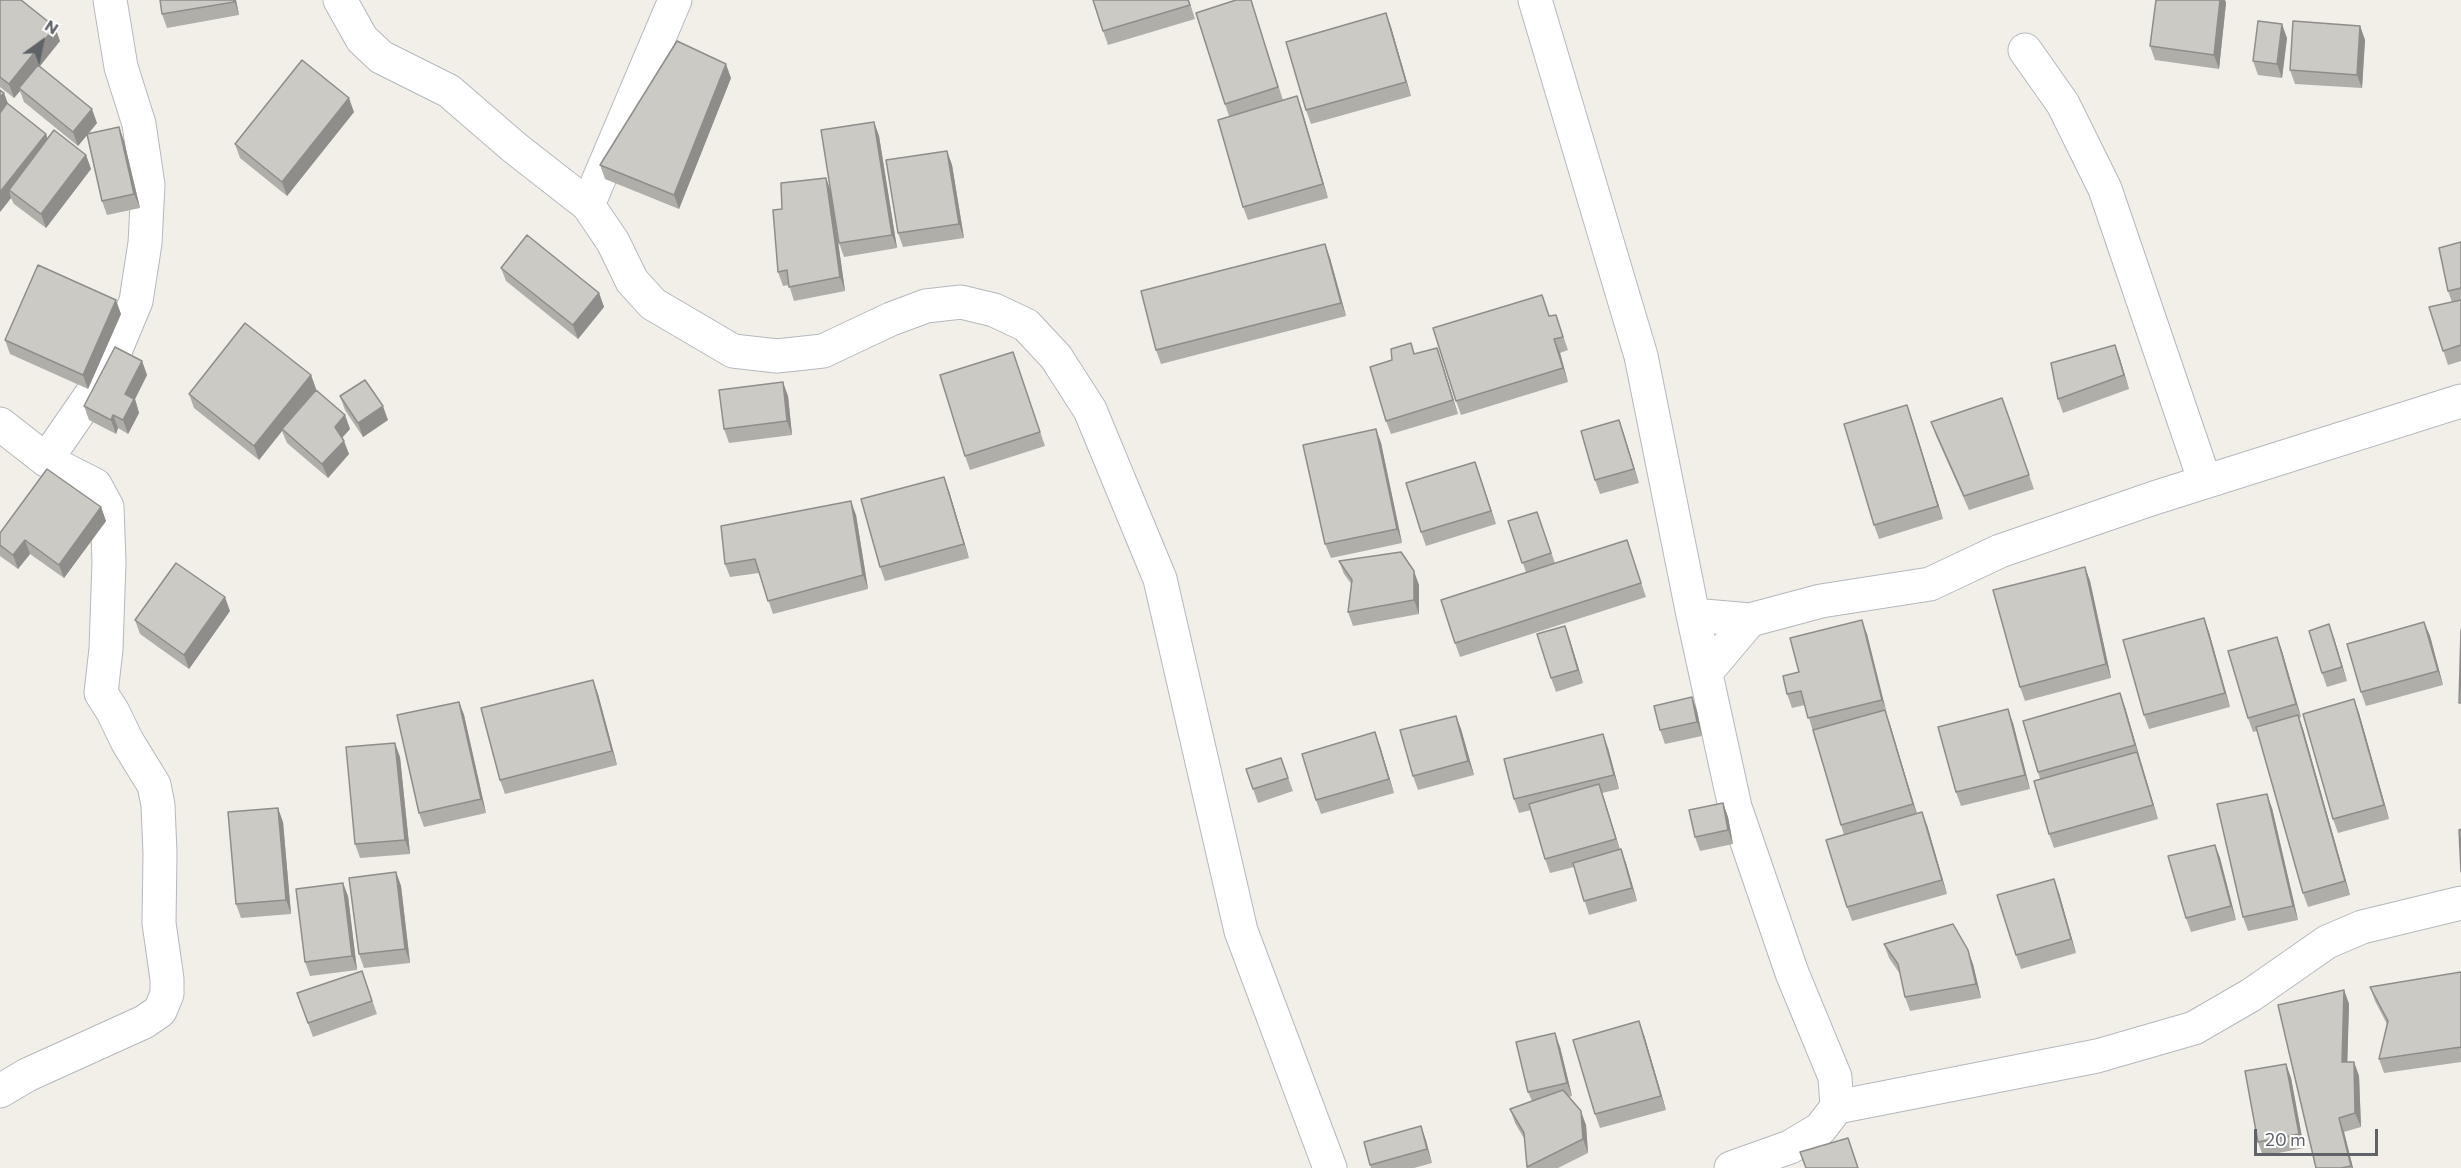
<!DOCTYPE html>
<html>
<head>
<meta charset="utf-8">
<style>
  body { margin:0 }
  #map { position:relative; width:2461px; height:1168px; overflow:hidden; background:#f1efe8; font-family:Commissioner,sans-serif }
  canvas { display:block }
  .north { position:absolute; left:12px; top:12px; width:60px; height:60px; -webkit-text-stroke:4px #fff; paint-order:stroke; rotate:33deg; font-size:16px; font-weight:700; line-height:24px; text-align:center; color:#5f6368 }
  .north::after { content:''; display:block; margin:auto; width:21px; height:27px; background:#5f6368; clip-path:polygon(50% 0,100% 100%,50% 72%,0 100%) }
  .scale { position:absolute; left:2254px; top:1129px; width:124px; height:27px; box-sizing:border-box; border:3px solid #5f6368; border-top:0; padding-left:8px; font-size:18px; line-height:21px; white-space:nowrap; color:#5f6368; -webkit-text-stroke:4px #fff; paint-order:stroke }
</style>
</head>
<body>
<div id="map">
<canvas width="2461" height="1168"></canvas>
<div class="north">N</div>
<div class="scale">20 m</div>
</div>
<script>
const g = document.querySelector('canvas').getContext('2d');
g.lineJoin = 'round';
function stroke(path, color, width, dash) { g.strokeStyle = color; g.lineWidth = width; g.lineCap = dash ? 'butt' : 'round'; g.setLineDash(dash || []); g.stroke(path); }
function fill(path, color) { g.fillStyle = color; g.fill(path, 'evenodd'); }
const minor = new Path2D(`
  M 340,0 L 362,39 L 381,57 L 449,91 L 515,148 L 588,205 L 613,242 L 632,281 L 653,304 L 733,351 L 777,356 L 823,351 L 891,319 L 926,306 L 961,302 L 994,310 L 1026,325 L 1056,357 L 1090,410 L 1160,579 L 1241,931 L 1330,1168
  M 1535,0 L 1641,356 L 1693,615 L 1735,807 L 1792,973 L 1835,1077 L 1837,1107 L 1820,1129 L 1790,1147 L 1731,1168
  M 2025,50 L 2063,104 L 2105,189 L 2205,482
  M 588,205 L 675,0
  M 0,424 L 46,460 L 95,485 L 107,507 L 109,562 L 106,649 L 101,693 L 113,712 L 127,741 L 154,785 L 158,805 L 160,853 L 159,923 L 167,979 L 167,994 L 160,1011 L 144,1022 L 27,1075 L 0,1091
  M 46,460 L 106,373 L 136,301 L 145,243 L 148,185 L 139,124 L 121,67 L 110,0
  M 1693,615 L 1750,620 L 1821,601 L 1930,584 L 2000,551 L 2154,498 L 2461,401
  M 1707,671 L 1750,620
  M 1837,1107 L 2097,1056 L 2194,1028 L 2251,995 L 2327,942 L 2362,927 L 2461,903`);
const wall = new Path2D(`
  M 0,0 L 60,41 L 39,66 L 97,123 L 89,133 L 119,127 L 124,141 L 140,208 L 107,215 L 102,201 L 87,135 L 78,146 L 24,102 L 20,91 L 14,98 L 0,87 Z
  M 160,0 L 236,0 L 239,15 L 167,28 L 162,14 Z
  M 1189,0 L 1195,19 L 1108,45 L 1103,31 Z
  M 1251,0 L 1283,100 L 1297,96 L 1328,198 L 1248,220 L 1243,207 L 1229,116 L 1225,104 Z
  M 2156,0 L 2225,0 L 2226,3 L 2219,69 L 2155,60 L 2150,46 Z
  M 1386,13 L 1391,27 L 1411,96 L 1311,124 L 1306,110 Z
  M 2360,26 L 2365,40 L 2362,88 L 2295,84 L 2290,70 Z
  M 2287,38 L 2282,78 L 2258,75 L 2253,61 Z
  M 731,78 L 679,209 L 605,179 L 600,165 Z
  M 0,90 L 4,93 L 8,104 L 46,134 L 47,139 L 86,155 L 91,169 L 46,228 L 14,204 L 11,198 L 0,212 Z
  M 354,112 L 287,196 L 240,158 L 235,144 Z
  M 874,122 L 879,136 L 897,248 L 844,257 L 839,243 Z
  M 947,151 L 952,165 L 964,238 L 903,247 L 898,233 Z
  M 826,178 L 831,192 L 845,291 L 794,301 L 789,285 L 783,286 L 778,272 L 782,209 Z
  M 2461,242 L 2461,361 L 2448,365 L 2429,307 L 2452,302 L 2448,291 Z
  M 1325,244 L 1330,258 L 1346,316 L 1161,364 L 1156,350 Z
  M 501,268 L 599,293 L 604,307 L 578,339 L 506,281 Z
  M 121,314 L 88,389 L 10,354 L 5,340 Z
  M 1556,315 L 1568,350 L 1560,353 L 1568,382 L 1461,415 L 1456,401 L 1549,316 Z
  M 1437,348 L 1458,414 L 1391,434 L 1386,421 L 1415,354 Z
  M 1013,352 L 1045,446 L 970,470 L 965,456 Z
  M 2120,359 L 2129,389 L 2063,413 L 2058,399 Z
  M 142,361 L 147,375 L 135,399 L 139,413 L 128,434 L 118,428 L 116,434 L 89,420 L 84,406 Z
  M 311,375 L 316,389 L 307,401 L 345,415 L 350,429 L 342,438 L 349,454 L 328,478 L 287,443 L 282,431 L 259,460 L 194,408 L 189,394 Z
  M 340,396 L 388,420 L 363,437 L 345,410 Z
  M 788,396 L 792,435 L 729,443 L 724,429 Z
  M 2002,398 L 2034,489 L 1969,510 L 1936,436 L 1931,422 Z
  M 1907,405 L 1943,519 L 1879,539 L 1874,525 Z
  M 1619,420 L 1639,483 L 1600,494 L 1595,480 Z
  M 1376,429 L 1381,443 L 1402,543 L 1331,558 L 1325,544 Z
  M 1475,462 L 1496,524 L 1426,546 L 1421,532 Z
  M 949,491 L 969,558 L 885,581 L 880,567 Z
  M 101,507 L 106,521 L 64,578 L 30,554 L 18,569 L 0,556 L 0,533 Z
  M 1537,512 L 1555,563 L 1627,540 L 1646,597 L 1460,657 L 1455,643 L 1526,572 L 1508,521 Z
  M 856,515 L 868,589 L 773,614 L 759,573 L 730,577 L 725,564 Z
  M 1339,561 L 1419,585 L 1419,614 L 1353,626 L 1348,612 L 1352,585 L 1344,574 Z
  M 2085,567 L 2090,581 L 2111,678 L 2025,701 L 2020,687 Z
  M 230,611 L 189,669 L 140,634 L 135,620 Z
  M 2204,618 L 2209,632 L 2230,707 L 2149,729 L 2144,715 Z
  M 2424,622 L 2430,636 L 2443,685 L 2366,706 L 2361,692 Z
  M 1867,634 L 1886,714 L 1917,813 L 1927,825 L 1947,894 L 1852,921 L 1847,907 L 1844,835 L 1805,705 L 1792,708 L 1787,694 L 1799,672 Z
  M 2277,637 L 2282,651 L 2301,717 L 2299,718 L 2303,729 L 2350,895 L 2308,907 L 2303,893 L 2257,731 L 2253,732 L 2248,718 Z
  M 2334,638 L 2347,681 L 2327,687 L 2322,673 Z
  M 1570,640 L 1583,683 L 1556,692 L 1551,678 Z
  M 593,680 L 598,694 L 617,765 L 505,794 L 500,780 Z
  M 1692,697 L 1697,711 L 1702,736 L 1665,744 L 1660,730 Z
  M 459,702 L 464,715 L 486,813 L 424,827 L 419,813 Z
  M 2125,707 L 2158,819 L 2054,848 L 2049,834 L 2040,779 L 2038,772 Z
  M 2359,713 L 2389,819 L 2338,833 L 2333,819 Z
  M 1456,716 L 1461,729 L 1474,775 L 1418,790 L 1413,776 Z
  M 2013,723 L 2030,789 L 1961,806 L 1956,792 Z
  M 1380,746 L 1394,793 L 1321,814 L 1316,800 Z
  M 1608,748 L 1619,789 L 1602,793 L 1620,850 L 1626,863 L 1637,901 L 1589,915 L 1574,867 L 1550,873 L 1545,859 L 1531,810 L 1519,813 L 1514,799 Z
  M 400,757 L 410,854 L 360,858 L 355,844 Z
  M 1281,758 L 1293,791 L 1258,803 L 1246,769 Z
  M 1723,803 L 1728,817 L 1733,844 L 1700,851 L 1695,837 Z
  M 2272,808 L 2298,920 L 2248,931 L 2243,917 Z
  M 283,822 L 291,914 L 241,918 L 236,904 Z
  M 2215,845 L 2220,858 L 2236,920 L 2191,932 L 2186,918 Z
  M 396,872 L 401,886 L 410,963 L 364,968 L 359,954 Z
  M 2059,893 L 2076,953 L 2021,969 L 2016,955 Z
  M 348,896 L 357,970 L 310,976 L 305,962 Z
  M 1884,944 L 1973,964 L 1981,998 L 1910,1011 L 1905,997 L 1900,974 L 1889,958 Z
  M 362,971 L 377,1014 L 313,1037 L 297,993 Z
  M 2461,972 L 2461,1062 L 2384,1073 L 2379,1059 L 2387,1024 L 2375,1001 L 2370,987 Z
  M 2344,990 L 2349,1004 L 2347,1062 L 2354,1062 L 2359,1076 L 2361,1127 L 2344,1132 L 2353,1168 L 2316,1168 Z
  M 1644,1035 L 1666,1110 L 1600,1128 L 1595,1114 Z
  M 1560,1047 L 1572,1096 L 1569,1097 L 1586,1125 L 1588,1153 L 1558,1168 L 1527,1168 L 1525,1140 L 1515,1123 L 1510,1109 L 1532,1101 L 1528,1092 Z
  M 2286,1064 L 2291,1078 L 2304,1148 L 2263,1156 L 2258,1142 Z
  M 1421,1126 L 1432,1163 L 1414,1168 L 1371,1168 L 1364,1142 Z`);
const shadedWall = new Path2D(`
  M 234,0 L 236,0 L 239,15 Z
  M 2220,0 L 2225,0 L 2226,3 L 2219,69 L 2214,55 Z
  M 1386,13 L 1391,27 L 1411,96 L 1406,82 Z
  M 2282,24 L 2287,38 L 2282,78 L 2277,64 Z
  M 2360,26 L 2365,40 L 2362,88 L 2357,75 Z
  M 55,27 L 60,41 L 21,90 L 19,88 L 20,91 L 14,98 L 9,84 Z
  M 726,64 L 731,78 L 679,209 L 674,195 Z
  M 4,93 L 9,107 L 0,118 L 0,97 Z
  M 1297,96 L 1302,110 L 1328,198 L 1323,184 Z
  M 349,98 L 354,112 L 287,196 L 282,182 Z
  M 92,109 L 97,123 L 78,146 L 73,132 Z
  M 874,122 L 879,136 L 897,248 L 892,235 Z
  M 119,127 L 124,141 L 140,208 L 134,194 Z
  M 46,134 L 51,148 L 9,190 L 11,198 L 0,212 L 0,192 Z
  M 947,151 L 952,165 L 964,238 L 959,224 Z
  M 86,155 L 91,169 L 46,228 L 41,214 Z
  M 826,178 L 831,192 L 845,291 L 840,277 Z
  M 1325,244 L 1330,258 L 1346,316 L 1341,303 Z
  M 599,293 L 604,307 L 578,339 L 573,325 Z
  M 116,300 L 121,314 L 88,389 L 83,375 Z
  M 1554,339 L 1560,353 L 1568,382 L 1563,368 Z
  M 2115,345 L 2120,359 L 2129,389 L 2124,375 Z
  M 1437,348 L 1442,362 L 1458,414 L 1453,400 Z
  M 142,361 L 147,375 L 135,399 L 139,413 L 128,434 L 123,420 L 125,394 Z
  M 311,375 L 316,389 L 283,430 L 282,429 L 282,431 L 259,460 L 254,446 Z
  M 783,382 L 788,396 L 792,435 L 787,421 Z
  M 1907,405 L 1912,419 L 1943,519 L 1938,506 Z
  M 383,406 L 388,420 L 363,437 L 358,423 Z
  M 113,415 L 118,428 L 116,434 L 111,420 Z
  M 345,415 L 350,429 L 340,440 L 335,427 Z
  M 1619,420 L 1624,434 L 1639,483 L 1634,469 Z
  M 1376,429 L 1381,443 L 1402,543 L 1397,529 Z
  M 344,441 L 349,454 L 328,478 L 322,464 Z
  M 1475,462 L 1480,476 L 1496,524 L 1491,511 Z
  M 944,477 L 949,491 L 969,558 L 964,544 Z
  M 851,501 L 856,515 L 868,589 L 863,575 Z
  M 101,507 L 106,521 L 64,578 L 59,565 Z
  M 25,540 L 30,554 L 18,569 L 13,555 Z
  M 2085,567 L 2090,581 L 2111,678 L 2106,664 Z
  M 1414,571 L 1419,585 L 1419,614 L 1414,600 Z
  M 225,597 L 230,611 L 189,669 L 184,655 Z
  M 2204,618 L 2209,632 L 2230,707 L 2225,693 Z
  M 1862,620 L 1867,634 L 1887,714 L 1882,700 Z
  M 2424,622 L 2430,636 L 2443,685 L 2438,671 Z
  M 2329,624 L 2334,638 L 2347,681 L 2342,667 Z
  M 1565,626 L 1570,640 L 1583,683 L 1578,670 Z
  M 2277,637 L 2282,651 L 2301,717 L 2296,704 Z
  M 593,680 L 598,694 L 617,765 L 612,751 Z
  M 2120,693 L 2125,707 L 2140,759 L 2135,745 Z
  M 1692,697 L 1697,711 L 1702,736 L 1697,722 Z
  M 2354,699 L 2359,713 L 2389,819 L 2384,805 Z
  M 459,702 L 464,715 L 486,813 L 481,799 Z
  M 2008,709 L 2013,723 L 2030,789 L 2025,775 Z
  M 1885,710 L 1890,724 L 1918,818 L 1913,804 Z
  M 2298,715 L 2303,729 L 2350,895 L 2345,881 Z
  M 1456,716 L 1461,729 L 1474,775 L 1468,761 Z
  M 1375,732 L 1380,746 L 1394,793 L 1389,779 Z
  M 1603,734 L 1608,748 L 1619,789 L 1614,775 Z
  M 395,743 L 400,757 L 410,854 L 405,840 Z
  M 2137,752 L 2142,766 L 2158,819 L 2153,805 Z
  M 1599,784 L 1604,798 L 1621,853 L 1616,839 Z
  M 2267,794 L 2272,808 L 2298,920 L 2293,906 Z
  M 1723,803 L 1728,817 L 1733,844 L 1728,830 Z
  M 278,808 L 283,822 L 291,914 L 286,900 Z
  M 1922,812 L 1927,825 L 1947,894 L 1942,880 Z
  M 2215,845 L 2220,858 L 2236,920 L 2231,906 Z
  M 1621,849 L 1626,863 L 1637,901 L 1632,888 Z
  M 396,872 L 401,886 L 410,963 L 405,949 Z
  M 2054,879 L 2059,893 L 2076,953 L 2071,939 Z
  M 343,883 L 348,896 L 357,970 L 352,956 Z
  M 1968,950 L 1973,964 L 1981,998 L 1976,984 Z
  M 2344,990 L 2349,1004 L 2347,1076 L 2342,1062 Z
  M 1639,1021 L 1644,1035 L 1666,1110 L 1661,1096 Z
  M 1555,1033 L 1560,1047 L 1572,1096 L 1567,1083 Z
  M 2354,1062 L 2359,1076 L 2361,1127 L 2355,1113 Z
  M 2286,1064 L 2291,1078 L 2304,1148 L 2299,1134 Z
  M 1581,1111 L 1586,1125 L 1588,1153 L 1583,1139 Z
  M 2339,1118 L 2344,1132 L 2353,1168 L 2352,1168 L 2351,1166 Z
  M 1421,1126 L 1426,1140 L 1432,1163 L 1427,1149 Z`);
const building = new Path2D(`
  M 0,0 L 21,0 L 55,27 L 9,84 L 0,77 Z
  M 160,0 L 234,0 L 234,2 L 162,14 Z
  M 1093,0 L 1188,0 L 1190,5 L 1103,31 Z
  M 1236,0 L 1251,0 L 1278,87 L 1225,104 L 1196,13 Z
  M 2156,0 L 2220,0 L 2214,55 L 2150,46 Z
  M 1386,13 L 1406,82 L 1306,110 L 1286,42 Z
  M 2258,21 L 2282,24 L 2277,64 L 2253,61 Z
  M 2293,21 L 2360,26 L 2357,75 L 2290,70 Z
  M 677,41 L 726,64 L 674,195 L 600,165 Z
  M 302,60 L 349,98 L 282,182 L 235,144 Z
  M 38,65 L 92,109 L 73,132 L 19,88 Z
  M 0,90 L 4,93 L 0,97 Z
  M 1297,96 L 1323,184 L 1243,207 L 1218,120 Z
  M 7,103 L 46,134 L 0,192 L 0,113 Z
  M 874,122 L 892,235 L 839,243 L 821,130 Z
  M 119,127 L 134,194 L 102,201 L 87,134 Z
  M 54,130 L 86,155 L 41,214 L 9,190 Z
  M 947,151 L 959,224 L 898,233 L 886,160 Z
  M 826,178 L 840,277 L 789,287 L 787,270 L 778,272 L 773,210 L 782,209 L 781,183 Z
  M 527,235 L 599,293 L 573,325 L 501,268 Z
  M 2461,242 L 2461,288 L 2448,291 L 2439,248 Z
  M 1325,244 L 1341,303 L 1156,350 L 1141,291 Z
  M 38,265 L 116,300 L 83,375 L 5,340 Z
  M 1542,295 L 1549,316 L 1556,315 L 1563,337 L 1554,339 L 1563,368 L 1456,401 L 1433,328 Z
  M 2461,300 L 2461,345 L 2443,351 L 2429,307 Z
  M 245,323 L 311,375 L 254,446 L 189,394 Z
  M 1411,343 L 1414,354 L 1437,348 L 1453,400 L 1386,421 L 1370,367 L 1392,360 L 1391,349 Z
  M 2115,345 L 2124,375 L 2058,399 L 2051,363 Z
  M 115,347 L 142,361 L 125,394 L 134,399 L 123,420 L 113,415 L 111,420 L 84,406 Z
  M 1013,352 L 1040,432 L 965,456 L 940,375 Z
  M 365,380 L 383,406 L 358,423 L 340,396 Z
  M 783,382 L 787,421 L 724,429 L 719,390 Z
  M 316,390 L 345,415 L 335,427 L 344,441 L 322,464 L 282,429 Z
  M 2002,398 L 2029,475 L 1964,496 L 1931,422 Z
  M 1907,405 L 1938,506 L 1874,525 L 1844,424 Z
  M 1619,420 L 1634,469 L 1595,480 L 1581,431 Z
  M 1376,429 L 1397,529 L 1325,544 L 1303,445 Z
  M 1475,462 L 1491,511 L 1421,532 L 1406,483 Z
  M 47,469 L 101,507 L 59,565 L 25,540 L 13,555 L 0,545 L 0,533 Z
  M 944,477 L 964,544 L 880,567 L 861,499 Z
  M 851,501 L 863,575 L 768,601 L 755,559 L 725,564 L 721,526 Z
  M 1537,512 L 1551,553 L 1522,563 L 1508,521 Z
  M 1627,540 L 1641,583 L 1455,643 L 1441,600 Z
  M 1401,552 L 1414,571 L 1414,600 L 1348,612 L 1352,580 L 1339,561 Z
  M 176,563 L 225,597 L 184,655 L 135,620 Z
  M 2085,567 L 2106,664 L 2020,687 L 1993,590 Z
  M 2204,618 L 2225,693 L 2144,715 L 2123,640 Z
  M 1862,620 L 1882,700 L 1808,718 L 1801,691 L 1787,694 L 1783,676 L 1799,672 L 1790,638 Z
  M 2424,622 L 2438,671 L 2361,692 L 2347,644 Z
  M 2329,624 L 2342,667 L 2322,673 L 2309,631 Z
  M 1565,626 L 1578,670 L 1551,678 L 1537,634 Z
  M 2461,630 L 2461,703 L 2459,703 Z
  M 2277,637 L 2296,704 L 2248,718 L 2228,651 Z
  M 593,680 L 612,751 L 500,780 L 481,708 Z
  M 2120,693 L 2135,745 L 2038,772 L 2023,721 Z
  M 1692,697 L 1697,722 L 1660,730 L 1654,706 Z
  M 2354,699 L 2384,805 L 2333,819 L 2303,714 Z
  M 459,702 L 481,799 L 419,813 L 397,715 Z
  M 2008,709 L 2025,775 L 1956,792 L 1938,727 Z
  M 1885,710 L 1913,804 L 1841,825 L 1813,730 Z
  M 2298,715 L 2345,881 L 2303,893 L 2256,727 Z
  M 1456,716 L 1468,761 L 1413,776 L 1400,730 Z
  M 1375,732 L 1389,779 L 1316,800 L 1302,754 Z
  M 1603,734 L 1614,775 L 1514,799 L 1504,759 Z
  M 395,743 L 405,840 L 355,844 L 346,747 Z
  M 2137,752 L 2153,805 L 2049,834 L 2034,781 Z
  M 1281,758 L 1288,778 L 1253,789 L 1246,769 Z
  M 1599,784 L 1616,839 L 1545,859 L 1529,804 Z
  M 2267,794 L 2293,906 L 2243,917 L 2217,804 Z
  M 1723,803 L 1728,830 L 1695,837 L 1689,810 Z
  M 278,808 L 286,900 L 236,904 L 228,812 Z
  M 1922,812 L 1942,880 L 1847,907 L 1826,840 Z
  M 2461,829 L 2461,872 L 2459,830 Z
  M 2215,845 L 2231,906 L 2186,918 L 2168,856 Z
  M 1621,849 L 1632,888 L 1584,901 L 1573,863 Z
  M 396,872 L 405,949 L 359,954 L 349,878 Z
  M 2054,879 L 2071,939 L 2016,955 L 1997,895 Z
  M 343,883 L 352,956 L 305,962 L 296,889 Z
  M 1953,924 L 1968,950 L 1976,984 L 1905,997 L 1898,964 L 1884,944 Z
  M 362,971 L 372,1001 L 308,1023 L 297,993 Z
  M 2461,972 L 2461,1047 L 2379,1059 L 2388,1021 L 2370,987 Z
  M 2344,990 L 2342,1062 L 2354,1062 L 2355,1113 L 2339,1118 L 2351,1166 L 2341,1168 L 2316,1168 L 2278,1005 Z
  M 1639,1021 L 1661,1096 L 1595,1114 L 1573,1040 Z
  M 1555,1033 L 1567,1083 L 1528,1092 L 1516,1042 Z
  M 2286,1064 L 2299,1134 L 2258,1142 L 2245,1071 Z
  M 1563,1090 L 1581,1111 L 1583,1139 L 1527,1167 L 1524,1133 L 1510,1109 Z
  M 1421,1126 L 1427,1149 L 1370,1165 L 1364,1142 Z
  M 1848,1138 L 1858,1168 L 1806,1168 L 1800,1152 Z`);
stroke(minor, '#b5b8bc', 35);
stroke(minor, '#fff', 33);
fill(wall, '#afaea9');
fill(shadedWall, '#8f8d8a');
fill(building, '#cccac5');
stroke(building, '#8f8d8a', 1.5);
</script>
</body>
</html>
